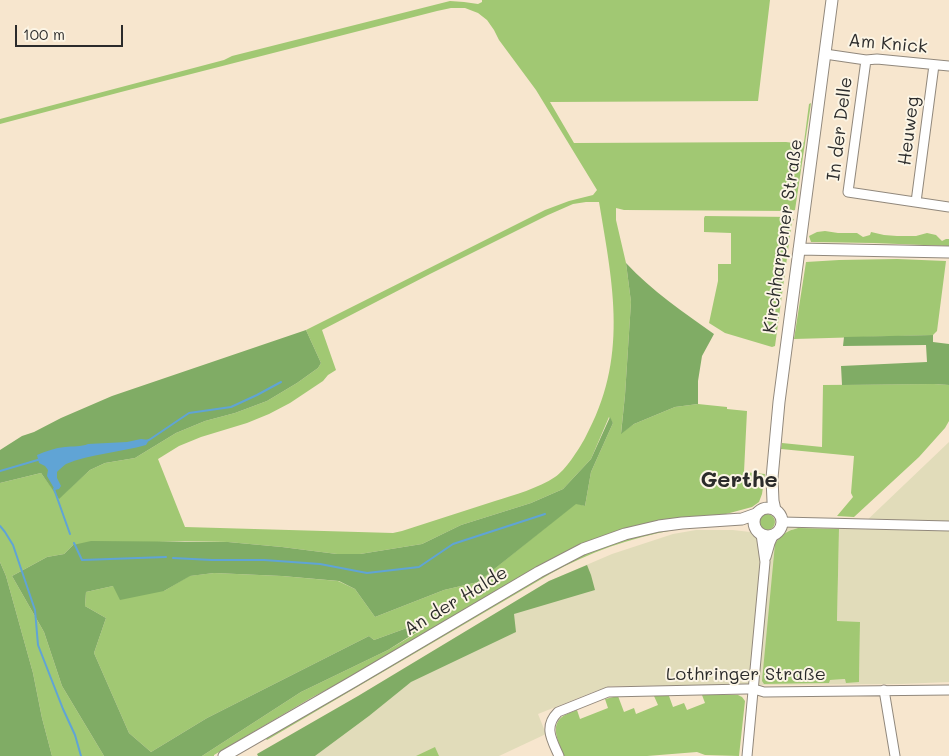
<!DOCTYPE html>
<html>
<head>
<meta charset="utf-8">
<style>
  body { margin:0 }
  #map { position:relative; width:949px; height:756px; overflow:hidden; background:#f7e6ce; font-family:Mali,sans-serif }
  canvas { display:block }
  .scale { position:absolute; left:15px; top:25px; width:108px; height:22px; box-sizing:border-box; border:2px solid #2b2b2b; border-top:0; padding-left:6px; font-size:15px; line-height:18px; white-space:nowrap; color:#2b2b2b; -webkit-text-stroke:4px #fcf5e5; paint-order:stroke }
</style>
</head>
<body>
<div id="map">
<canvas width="949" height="756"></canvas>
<div class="scale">100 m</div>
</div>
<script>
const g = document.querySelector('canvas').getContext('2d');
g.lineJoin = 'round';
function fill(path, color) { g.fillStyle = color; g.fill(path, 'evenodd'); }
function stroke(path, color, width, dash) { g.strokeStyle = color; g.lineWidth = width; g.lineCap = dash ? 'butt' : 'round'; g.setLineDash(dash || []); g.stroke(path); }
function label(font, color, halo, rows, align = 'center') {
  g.font = font + ' Mali,sans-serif'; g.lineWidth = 4; g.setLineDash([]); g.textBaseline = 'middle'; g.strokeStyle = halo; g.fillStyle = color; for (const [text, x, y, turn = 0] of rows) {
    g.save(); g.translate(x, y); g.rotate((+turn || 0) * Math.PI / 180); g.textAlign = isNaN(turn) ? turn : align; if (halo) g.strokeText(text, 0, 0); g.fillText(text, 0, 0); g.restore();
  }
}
const built = new Path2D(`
  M 949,442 L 949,682 L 901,684 L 611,686 L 593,692 L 538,714 L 546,734 L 499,756 L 315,756 L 369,716 L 480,623 L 549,581 L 612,554 L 673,534 L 696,530 L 733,530 L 750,532 L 759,537 L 767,539 L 775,537 L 782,531 L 784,525 L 862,525 ZM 798,528 L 839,529 L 837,622 L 860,622 L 859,682 L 846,682 L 846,679 L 829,680 L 829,683 L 764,684 L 777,541 L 783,534 L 788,531 Z`);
const green = new Path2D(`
  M 482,0 L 770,0 L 758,101 L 550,102 L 574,143 L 786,142 L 802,144 L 804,142 L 809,104 L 811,103 L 795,210 L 791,211 L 624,210 L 616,208 L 616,220 L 626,263 L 631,302 L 625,395 L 621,433 L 634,424 L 675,407 L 698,404 L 727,407 L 727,409 L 747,411 L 744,472 L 765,474 L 762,494 L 759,502 L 752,507 L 726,514 L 662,522 L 600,537 L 571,549 L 542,565 L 358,673 L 311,698 L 214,755 L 214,756 L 202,756 L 301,692 L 388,650 L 423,629 L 415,625 L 374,640 L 369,636 L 207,718 L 151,752 L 129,733 L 94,653 L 106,618 L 85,606 L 86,592 L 113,586 L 164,591 L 189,576 L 214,573 L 282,576 L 338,581 L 355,589 L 375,617 L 444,590 L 478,582 L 576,503 L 585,506 L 591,472 L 613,423 L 609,417 L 591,459 L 563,489 L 531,503 L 461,525 L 422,544 L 360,554 L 337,554 L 282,547 L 228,542 L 185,541 L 73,545 L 64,554 L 47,557 L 12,576 L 44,632 L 62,686 L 104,756 L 52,756 L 42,718 L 33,673 L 6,576 L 0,562 L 0,483 L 41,473 L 59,498 L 90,470 L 105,463 L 135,458 L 176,433 L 205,421 L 235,413 L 267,401 L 297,383 L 318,368 L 321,363 L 306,330 L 545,210 L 569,201 L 593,195 L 597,190 L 536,90 L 499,40 L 494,30 L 487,20 L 478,13 L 465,8 L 451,8 L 437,11 L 121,92 L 0,124 L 0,119 L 224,60 L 232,56 L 450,1 L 464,2 L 478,4 L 482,2 ZM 586,202 L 599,202 C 613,286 629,358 585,438 C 579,449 565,471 555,477 C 539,488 514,495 495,501 C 464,511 433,521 402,531 L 393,533 L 185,527 L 158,459 L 179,446 L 201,437 L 247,423 L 269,414 L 290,403 L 323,381 L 328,375 L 336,370 L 322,330 L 430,274 L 548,215 L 573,204 Z
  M 705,216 L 792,217 L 794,220 L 792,221 L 775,346 L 772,347 L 725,333 L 709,323 L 718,281 L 718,264 L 731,264 L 731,233 L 704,232 L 704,218 Z
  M 825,231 L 838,233 L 857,233 L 863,237 L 870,235 L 871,232 L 884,235 L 897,236 L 916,236 L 927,233 L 936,235 L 942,241 L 946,239 L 949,239 L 949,246 L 873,243 L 811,242 L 809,236 L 817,232 Z
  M 897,259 L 946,261 L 937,331 L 933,335 L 794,339 L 806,262 L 839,260 Z
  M 934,384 L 949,385 L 949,421 L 945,428 L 919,457 L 854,517 L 837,516 L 853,497 L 851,493 L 854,456 L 781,449 L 782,443 L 822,447 L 823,385 Z
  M759 522a8 8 0 1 1 16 0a8 8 0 1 1-16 0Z
  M 674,528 L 674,530 C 629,538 590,552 550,574 L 267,740 L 265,738 L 562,563 L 617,541 Z
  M 798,528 L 839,529 L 837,621 L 860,622 L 859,682 L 846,683 L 845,679 L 830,680 L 829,683 L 764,684 L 762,681 L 775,544 C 781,534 787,531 798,528 Z
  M 702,695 L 738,695 L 742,697 L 745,701 L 739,756 L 705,755 L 697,752 L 647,756 L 564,756 C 559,743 548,724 565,715 C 568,713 573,712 577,710 L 580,719 L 608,708 L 605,699 L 618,696 L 624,712 L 634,708 L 636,714 L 658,705 L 654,696 L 669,696 L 673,707 L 684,703 L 687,710 L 705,703 Z
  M 435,747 L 439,756 L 416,756 Z`);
const forest = new Path2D(`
  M 626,263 C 652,291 683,312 714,334 L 702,356 L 698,381 L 698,404 L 675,407 L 634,424 L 621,434 L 625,395 L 631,302 Z
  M 306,330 L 321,363 L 318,368 L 297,383 L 267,401 L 235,413 L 205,421 L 176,433 L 135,458 L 105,463 L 90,470 L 59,499 L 41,473 L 0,483 L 0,450 L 22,436 L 34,432 L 61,418 L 112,396 Z
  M 933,335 L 933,342 L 949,344 L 949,385 L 934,384 L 842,385 L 841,366 L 927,362 L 926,345 L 843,346 L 844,337 Z
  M 610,417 L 613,423 L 591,472 L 585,506 L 576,504 L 478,582 L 444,590 L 375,617 L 355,589 L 339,581 L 282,576 L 214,573 L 190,576 L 164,591 L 120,600 L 113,586 L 86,592 L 85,606 L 106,618 L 94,653 L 129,733 L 151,752 L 207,718 L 369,636 L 374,640 L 415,625 L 423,628 L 388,650 L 301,692 L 202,756 L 104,756 L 62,686 L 44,632 L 12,576 L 47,557 L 64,554 L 73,545 L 91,541 L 228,542 L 282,547 L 337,554 L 360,554 L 422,544 L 461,525 L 531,503 L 563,489 L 591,459 Z
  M 0,562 L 6,576 L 33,673 L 42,718 L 52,756 L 0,756 Z
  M 587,565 L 591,575 L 595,590 L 514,614 L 516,632 L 411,682 L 369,716 L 315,756 L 258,756 L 257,754 L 358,696 L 549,581 Z`);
const water = new Path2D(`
  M 141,439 L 149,440 L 146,445 C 121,452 90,454 66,464 C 63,466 60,469 57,472 L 57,478 L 61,486 L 59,489 L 55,490 L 47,476 L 48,470 L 45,466 L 39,463 L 37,455 C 46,451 55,448 65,447 C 73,446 81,447 88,444 L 127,442 Z`);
const stream = new Path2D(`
  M 146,441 L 149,440 L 189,413 L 231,407 L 257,395 L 281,382
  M 0,471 L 41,459
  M 54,489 L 70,534
  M 0,526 L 5,532 L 13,545 L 35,610 L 38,645 L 63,709 L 75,735 L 81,756
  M 74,543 L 82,560 L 166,557
  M 173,558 L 212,560 L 264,560 L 320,564 L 367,573 L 419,567 L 453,544 L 545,514`);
const minor = new Path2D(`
  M 825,54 L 866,60 L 877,59 L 949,66
  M 866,60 L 848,192 L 949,207
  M 916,202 L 934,65
  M 782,522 L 949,526
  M 766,557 L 770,543 L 774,534
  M 884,690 L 895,756
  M 559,756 C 552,740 543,727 558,712 L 608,692 L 746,689 L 754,689 L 764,692 L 949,690
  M 747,756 L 765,562 L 761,534`);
const tertiary = new Path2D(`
  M 799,249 L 949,252
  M754 522a14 14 0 1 1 28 0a14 14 0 1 1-28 0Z
  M 775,510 L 773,501 L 772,478 L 779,402 L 832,0
  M 224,756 L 354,681 L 539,572 L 583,549 L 625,534 L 659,526 L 682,523 L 742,519 L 756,514`);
const streetNames = [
  ["Am Knick",888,44,5],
  ["In der Delle",840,129,-83],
  ["Heuweg",909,131,-83],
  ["Kirchharpener Straße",783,236,-82],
  ["An der Halde",456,601,-31],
  ["Lothringer Straße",746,674]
];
const districtNames = [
  ["Gerthe",739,480]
];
fill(built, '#e1dcba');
fill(green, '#a1c873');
fill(forest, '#80ac65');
fill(water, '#60a4d5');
stroke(stream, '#60a4d5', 2);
stroke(minor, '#91887c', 11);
stroke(tertiary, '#91887c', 13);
stroke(minor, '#fff', 9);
stroke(tertiary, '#fff', 11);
label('18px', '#2b2b2b', '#fcf5e5', streetNames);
label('bold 22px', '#2b2b2b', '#fcf5e5', districtNames);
</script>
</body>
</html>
